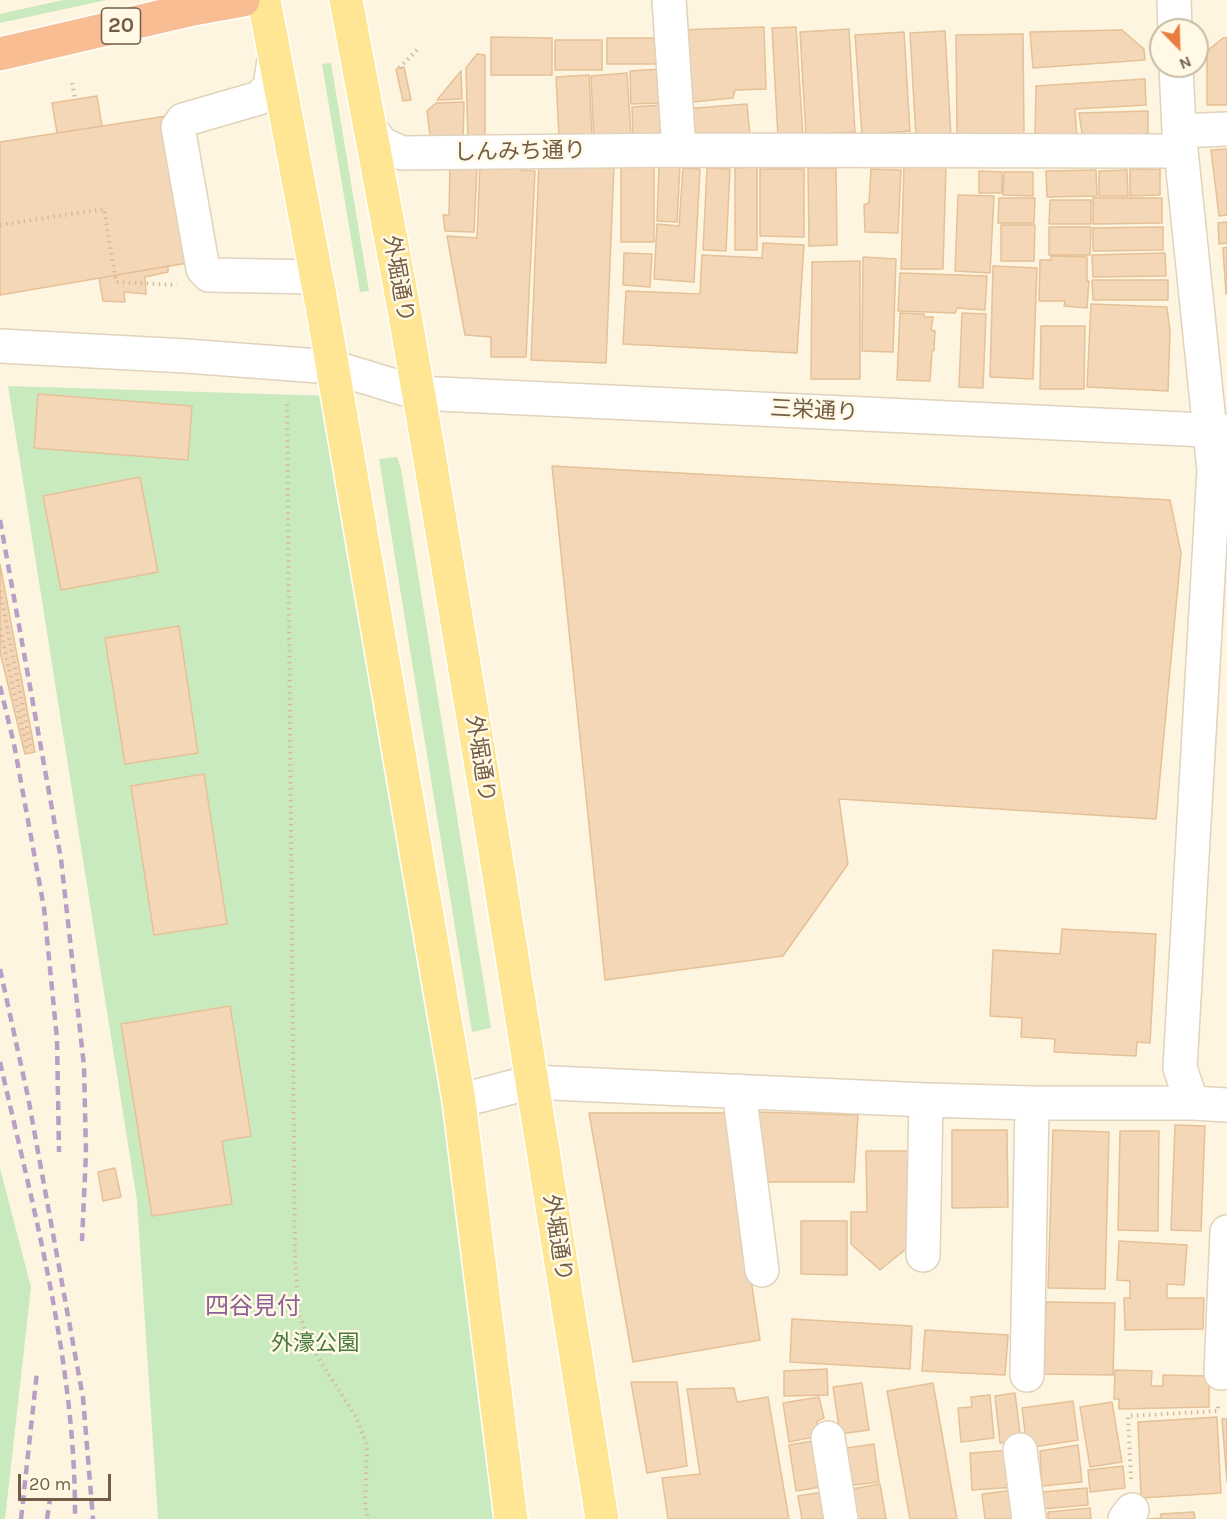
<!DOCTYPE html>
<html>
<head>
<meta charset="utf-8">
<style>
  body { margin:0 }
  #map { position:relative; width:1227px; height:1519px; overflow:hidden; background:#fdf5df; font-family:Karla,sans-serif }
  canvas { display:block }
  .north { position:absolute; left:1149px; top:18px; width:60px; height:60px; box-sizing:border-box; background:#fff9e6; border:2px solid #c7bba6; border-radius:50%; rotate:157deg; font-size:16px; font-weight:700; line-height:24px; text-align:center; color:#735d46 }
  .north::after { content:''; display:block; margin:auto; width:21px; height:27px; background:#eb7e3f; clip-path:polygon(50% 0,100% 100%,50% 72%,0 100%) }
  .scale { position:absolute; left:18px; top:1474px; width:93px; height:27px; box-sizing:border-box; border:3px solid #735d46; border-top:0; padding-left:8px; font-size:18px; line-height:21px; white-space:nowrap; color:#735d46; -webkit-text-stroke:4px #fff9e6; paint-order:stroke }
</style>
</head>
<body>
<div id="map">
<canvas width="1227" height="1519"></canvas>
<div class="north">N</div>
<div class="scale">20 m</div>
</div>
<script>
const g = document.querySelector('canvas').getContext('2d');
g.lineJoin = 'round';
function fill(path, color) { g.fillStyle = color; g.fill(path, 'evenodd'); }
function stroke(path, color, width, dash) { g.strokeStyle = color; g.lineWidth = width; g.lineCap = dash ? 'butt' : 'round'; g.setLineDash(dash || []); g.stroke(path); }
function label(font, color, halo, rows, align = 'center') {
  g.font = font + ' Karla,"Noto Sans JP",sans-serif'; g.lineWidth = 5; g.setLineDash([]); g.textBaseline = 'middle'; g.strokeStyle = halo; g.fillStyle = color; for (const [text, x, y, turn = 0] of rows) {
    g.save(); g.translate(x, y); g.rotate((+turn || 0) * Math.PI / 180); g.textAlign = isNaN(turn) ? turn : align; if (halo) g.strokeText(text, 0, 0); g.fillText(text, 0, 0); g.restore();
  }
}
const green = new Path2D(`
  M 63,0 L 106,0 L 0,23 L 0,14 Z
  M 331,63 L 369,291 L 360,292 L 322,64 Z
  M 8,386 L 333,396 L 459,1101 L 502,1519 L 158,1519 L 137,1201 Z
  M 397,457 L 401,469 L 491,1028 L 472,1032 L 379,459 Z
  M 0,1168 L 31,1287 L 5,1519 L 0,1519 Z`);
const building = new Path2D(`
  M 764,27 L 766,89 L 735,90 L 733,98 L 682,103 L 679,30 Z
  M 796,27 L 803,136 L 778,137 L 772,28 Z
  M 849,29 L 855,132 L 806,135 L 800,32 Z
  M 1122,30 L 1144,49 L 1145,60 L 1033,68 L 1030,32 Z
  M 945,31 L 951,136 L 916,138 L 910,33 Z
  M 904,32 L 910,131 L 862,135 L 855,35 Z
  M 1023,34 L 1024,135 L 957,136 L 956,35 Z
  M 491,37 L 552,38 L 552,75 L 491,75 Z
  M 607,38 L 660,38 L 660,64 L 607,64 Z
  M 1223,38 L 1227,38 L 1227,105 L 1207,105 L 1207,51 Z
  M 555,40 L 602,40 L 602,70 L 555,70 Z
  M 477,54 L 485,55 L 485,142 L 468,143 L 466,68 Z
  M 404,67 L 411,100 L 403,101 L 396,69 Z
  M 661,69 L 662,103 L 631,104 L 630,71 Z
  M 461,71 L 462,99 L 437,100 Z
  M 627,73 L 631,135 L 594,138 L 591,76 Z
  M 589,75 L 592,136 L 559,137 L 556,77 Z
  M 1145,79 L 1146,105 L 1075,109 L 1077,138 L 1035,137 L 1036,86 Z
  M 97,96 L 102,126 L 57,133 L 52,103 Z
  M 464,102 L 463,142 L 431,143 L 427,111 L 436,103 Z
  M 747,104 L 750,136 L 685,137 L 683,109 Z
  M 663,105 L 664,137 L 633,137 L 632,107 Z
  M 1148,111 L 1148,139 L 1083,140 L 1079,113 Z
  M 186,113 L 211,259 L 0,295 L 0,142 Z
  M 1227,149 L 1227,215 L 1219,216 L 1211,150 Z
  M 539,162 L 614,165 L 606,363 L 531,360 Z
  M 450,163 L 477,167 L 474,232 L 445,231 L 443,215 L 449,215 Z
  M 480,164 L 521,164 L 521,170 L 535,171 L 526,357 L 491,357 L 491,337 L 465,335 L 447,236 L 477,238 Z
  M 904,165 L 946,166 L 943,269 L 901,269 Z
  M 621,166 L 654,166 L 654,242 L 621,242 Z
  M 659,166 L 680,167 L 677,222 L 657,221 Z
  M 757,167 L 757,250 L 735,250 L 735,168 Z
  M 683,168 L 700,169 L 694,282 L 654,279 L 657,224 L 679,226 Z
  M 707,168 L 730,169 L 726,251 L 703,250 Z
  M 808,168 L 836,168 L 837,245 L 809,246 Z
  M 760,169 L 804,169 L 804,237 L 760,236 Z
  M 871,169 L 901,170 L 898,233 L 865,232 L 864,205 L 869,203 Z
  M 1130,169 L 1160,169 L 1160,195 L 1130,196 Z
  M 1096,170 L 1097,196 L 1047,197 L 1046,171 Z
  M 1127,170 L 1128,196 L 1099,196 L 1099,171 Z
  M 979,171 L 1002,172 L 1002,193 L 979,193 Z
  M 1004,172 L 1033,172 L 1033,196 L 1003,195 Z
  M 958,195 L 994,196 L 990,273 L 955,271 Z
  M 999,198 L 1035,198 L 1034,223 L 998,223 Z
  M 1093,198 L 1162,198 L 1162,223 L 1093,224 Z
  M 1050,200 L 1091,200 L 1091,224 L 1049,224 Z
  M 1227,222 L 1227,243 L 1219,244 L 1218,223 Z
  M 1001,225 L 1035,225 L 1034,261 L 1001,261 Z
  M 1049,227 L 1091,227 L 1090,255 L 1049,255 Z
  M 1163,227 L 1163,250 L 1093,251 L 1093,228 Z
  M 763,243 L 804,245 L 797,353 L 623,344 L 626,291 L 700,294 L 702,255 L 762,258 Z
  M 1227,247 L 1227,294 L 1226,294 L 1223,248 Z
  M 624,253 L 652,254 L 650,287 L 623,285 Z
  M 1165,253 L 1166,276 L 1093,277 L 1092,255 Z
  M 1051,256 L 1087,257 L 1087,281 L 1089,281 L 1087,308 L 1064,306 L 1065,301 L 1039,301 L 1040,260 L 1051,260 Z
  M 863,257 L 896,259 L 893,352 L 862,351 Z
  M 860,261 L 860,379 L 811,379 L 812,262 Z
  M 168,266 L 168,272 L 145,277 L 146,294 L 124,292 L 125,302 L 103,301 L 99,278 Z
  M 993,266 L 1037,268 L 1033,379 L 990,377 Z
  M 900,273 L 987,276 L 985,310 L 957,308 L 955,313 L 898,311 Z
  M 1092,280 L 1168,280 L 1168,300 L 1093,300 Z
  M 1091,304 L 1167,307 L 1170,331 L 1168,391 L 1087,387 Z
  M 900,313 L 924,314 L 924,317 L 933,317 L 931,330 L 935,331 L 934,350 L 932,351 L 930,381 L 897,380 Z
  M 962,313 L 986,314 L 983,388 L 959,387 Z
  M 1041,326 L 1085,326 L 1084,389 L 1040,389 Z
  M 38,394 L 192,406 L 188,460 L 34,448 Z
  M 552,466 L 1170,500 L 1181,553 L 1156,819 L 839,799 L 848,864 L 783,956 L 605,980 Z
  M 140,477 L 158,572 L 61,590 L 43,496 Z
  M 0,564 L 35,752 L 25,754 L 0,652 Z
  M 179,626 L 198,753 L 125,764 L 105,638 Z
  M 204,774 L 227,924 L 154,935 L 131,786 Z
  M 1062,929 L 1156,934 L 1150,1043 L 1137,1042 L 1136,1056 L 1054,1052 L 1055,1039 L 1021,1037 L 1022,1018 L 990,1016 L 993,950 L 1060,954 Z
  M 230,1006 L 251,1136 L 222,1141 L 232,1204 L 152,1216 L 121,1024 Z
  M 755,1112 L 858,1115 L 854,1182 L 767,1182 Z
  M 589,1113 L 726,1113 L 760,1340 L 633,1362 Z
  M 1175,1125 L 1205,1126 L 1201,1231 L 1171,1230 Z
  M 952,1130 L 1007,1130 L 1008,1207 L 952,1208 Z
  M 1053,1130 L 1109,1132 L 1105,1289 L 1048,1288 Z
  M 1120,1131 L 1159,1131 L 1158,1231 L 1118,1230 Z
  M 866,1151 L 913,1151 L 911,1245 L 880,1270 L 851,1244 L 851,1212 L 867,1212 Z
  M 115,1168 L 121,1197 L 103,1201 L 98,1172 Z
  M 801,1221 L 847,1221 L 847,1275 L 801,1274 Z
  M 1119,1241 L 1187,1245 L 1184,1285 L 1167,1284 L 1167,1298 L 1204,1298 L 1203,1329 L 1125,1330 L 1124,1298 L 1130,1298 L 1130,1281 L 1117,1280 Z
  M 1046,1302 L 1115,1303 L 1113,1375 L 1044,1374 Z
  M 792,1319 L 912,1326 L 910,1369 L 790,1362 Z
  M 925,1330 L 1008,1335 L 1005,1375 L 922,1371 Z
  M 827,1369 L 828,1395 L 784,1396 L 784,1371 Z
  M 1115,1370 L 1152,1371 L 1151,1386 L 1163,1386 L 1163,1375 L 1209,1376 L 1209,1407 L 1119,1409 L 1119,1399 L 1114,1399 Z
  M 631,1382 L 677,1382 L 687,1466 L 647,1473 Z
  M 862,1383 L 869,1430 L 840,1434 L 833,1387 Z
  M 933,1383 L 957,1519 L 910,1519 L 887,1391 Z
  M 734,1388 L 737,1402 L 768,1397 L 789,1519 L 668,1519 L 662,1478 L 700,1474 L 687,1389 Z
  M 1015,1393 L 1021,1441 L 1000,1443 L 995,1396 Z
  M 990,1395 L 994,1438 L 961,1442 L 958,1408 L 972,1407 L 971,1397 Z
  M 819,1397 L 824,1418 L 817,1421 L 819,1436 L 789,1442 L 783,1403 Z
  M 1073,1401 L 1078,1440 L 1027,1448 L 1022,1408 Z
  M 1112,1402 L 1122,1462 L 1090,1467 L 1080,1407 Z
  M 1217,1417 L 1221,1493 L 1141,1498 L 1138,1422 Z
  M 1222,1419 L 1227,1419 L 1227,1482 Z
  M 819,1440 L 827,1486 L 796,1491 L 789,1445 Z
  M 874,1444 L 879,1482 L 845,1486 L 840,1449 Z
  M 1078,1445 L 1082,1482 L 1042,1486 L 1040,1451 Z
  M 1014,1450 L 1016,1487 L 972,1490 L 970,1453 Z
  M 1123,1466 L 1125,1488 L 1090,1492 L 1088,1470 Z
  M 880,1484 L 886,1519 L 852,1519 L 846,1490 Z
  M 1087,1488 L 1088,1505 L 1043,1509 L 1041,1492 Z
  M 1014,1490 L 1017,1519 L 985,1519 L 982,1494 Z
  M 828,1491 L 833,1519 L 802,1519 L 798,1496 Z
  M 1090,1508 L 1091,1519 L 1048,1519 L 1048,1512 Z
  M 1194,1512 L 1195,1519 L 1147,1519 L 1161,1518 L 1161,1514 Z`);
const path = new Path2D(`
  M 399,68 L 417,50
  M 72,83 L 75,99
  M 0,225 L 104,209 L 116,282 L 177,285
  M 287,404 L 295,1259 L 299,1314 L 313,1350 L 356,1417 L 367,1445 L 365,1506 L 368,1519
  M 0,591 L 31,748
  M 0,629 L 27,749
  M 1131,1479 L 1128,1416 L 1218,1411 L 1218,1405`);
const minor = new Path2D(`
  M 669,0 L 679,150 L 1164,151 L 1181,149
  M 1174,0 L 1175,30
  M 274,60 L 270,87 L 259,98 L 183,120 L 178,127 L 203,269 L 209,275 L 316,277
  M 1176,66 L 1179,131 L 1214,470 L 1180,1068 L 1192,1103
  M 371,130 L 382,144 L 402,153 L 679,150
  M 1179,131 L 1227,129
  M 0,346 L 186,356 L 332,367 L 418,393 L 1227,431
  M 739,1091 L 762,1270
  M 459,1101 L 531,1082 L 926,1100 L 1032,1103 L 1192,1103 L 1227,1105
  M 923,1255 L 926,1100
  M 1221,1373 L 1227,1232
  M 1027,1375 L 1032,1103
  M 828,1438 L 841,1519
  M 1020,1450 L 1029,1519
  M 1125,1519 L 1132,1510`);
const major = new Path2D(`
  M 264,0 L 322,306 L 459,1101 L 511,1519
  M 346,0 L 403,304 L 428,448 L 493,838 L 602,1519`);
const highway = new Path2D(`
  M 0,54 L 193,9 L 243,0`);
const rail = new Path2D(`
  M 0,520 L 61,859 L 84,1066 L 86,1153 L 82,1241
  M 0,686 L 14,744 L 44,908 L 57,1039 L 59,1152
  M 0,969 L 28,1097 L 83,1398 L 93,1519
  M 0,1062 C 34,1212 76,1364 75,1519
  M 21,1519 L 37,1372
  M 47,1519 L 50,1499`);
const shields = [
  [121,26,39]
];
const shieldNames = [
  ["20",121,26]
];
const streetNames = [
  ["しんみち通り",520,152,-1],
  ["外堀通り",398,279,80],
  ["三栄通り",814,411,3],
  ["外堀通り",480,759,81],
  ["外堀通り",557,1238,81]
];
const parkNames = [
  ["外濠公園",315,1344]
];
const neighbourhoodNames = [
  ["四谷見付",253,1307]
];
fill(green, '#c9eabe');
fill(building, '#f3d7b6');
stroke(building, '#e6c096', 1.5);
stroke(minor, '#e1d2bb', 36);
stroke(major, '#fff', 36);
stroke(highway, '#fff', 36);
stroke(path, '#d7ba9a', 4, [1.5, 4.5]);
stroke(minor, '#fff', 33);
stroke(major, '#fee695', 33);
stroke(highway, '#f9bd93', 33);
stroke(rail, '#b99ec5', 4.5, [9, 6]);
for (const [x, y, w] of shields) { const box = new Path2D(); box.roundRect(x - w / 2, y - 18, w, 36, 4.5); g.fillStyle = '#fff9e6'; g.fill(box); stroke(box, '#735d46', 1.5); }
label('bold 21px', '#735d46', null, shieldNames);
label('22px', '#735d46', '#fff9e6', streetNames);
label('22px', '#477a3e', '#fff9e6', parkNames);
label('24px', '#8d6197', '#fff9e6', neighbourhoodNames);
</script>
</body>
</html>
